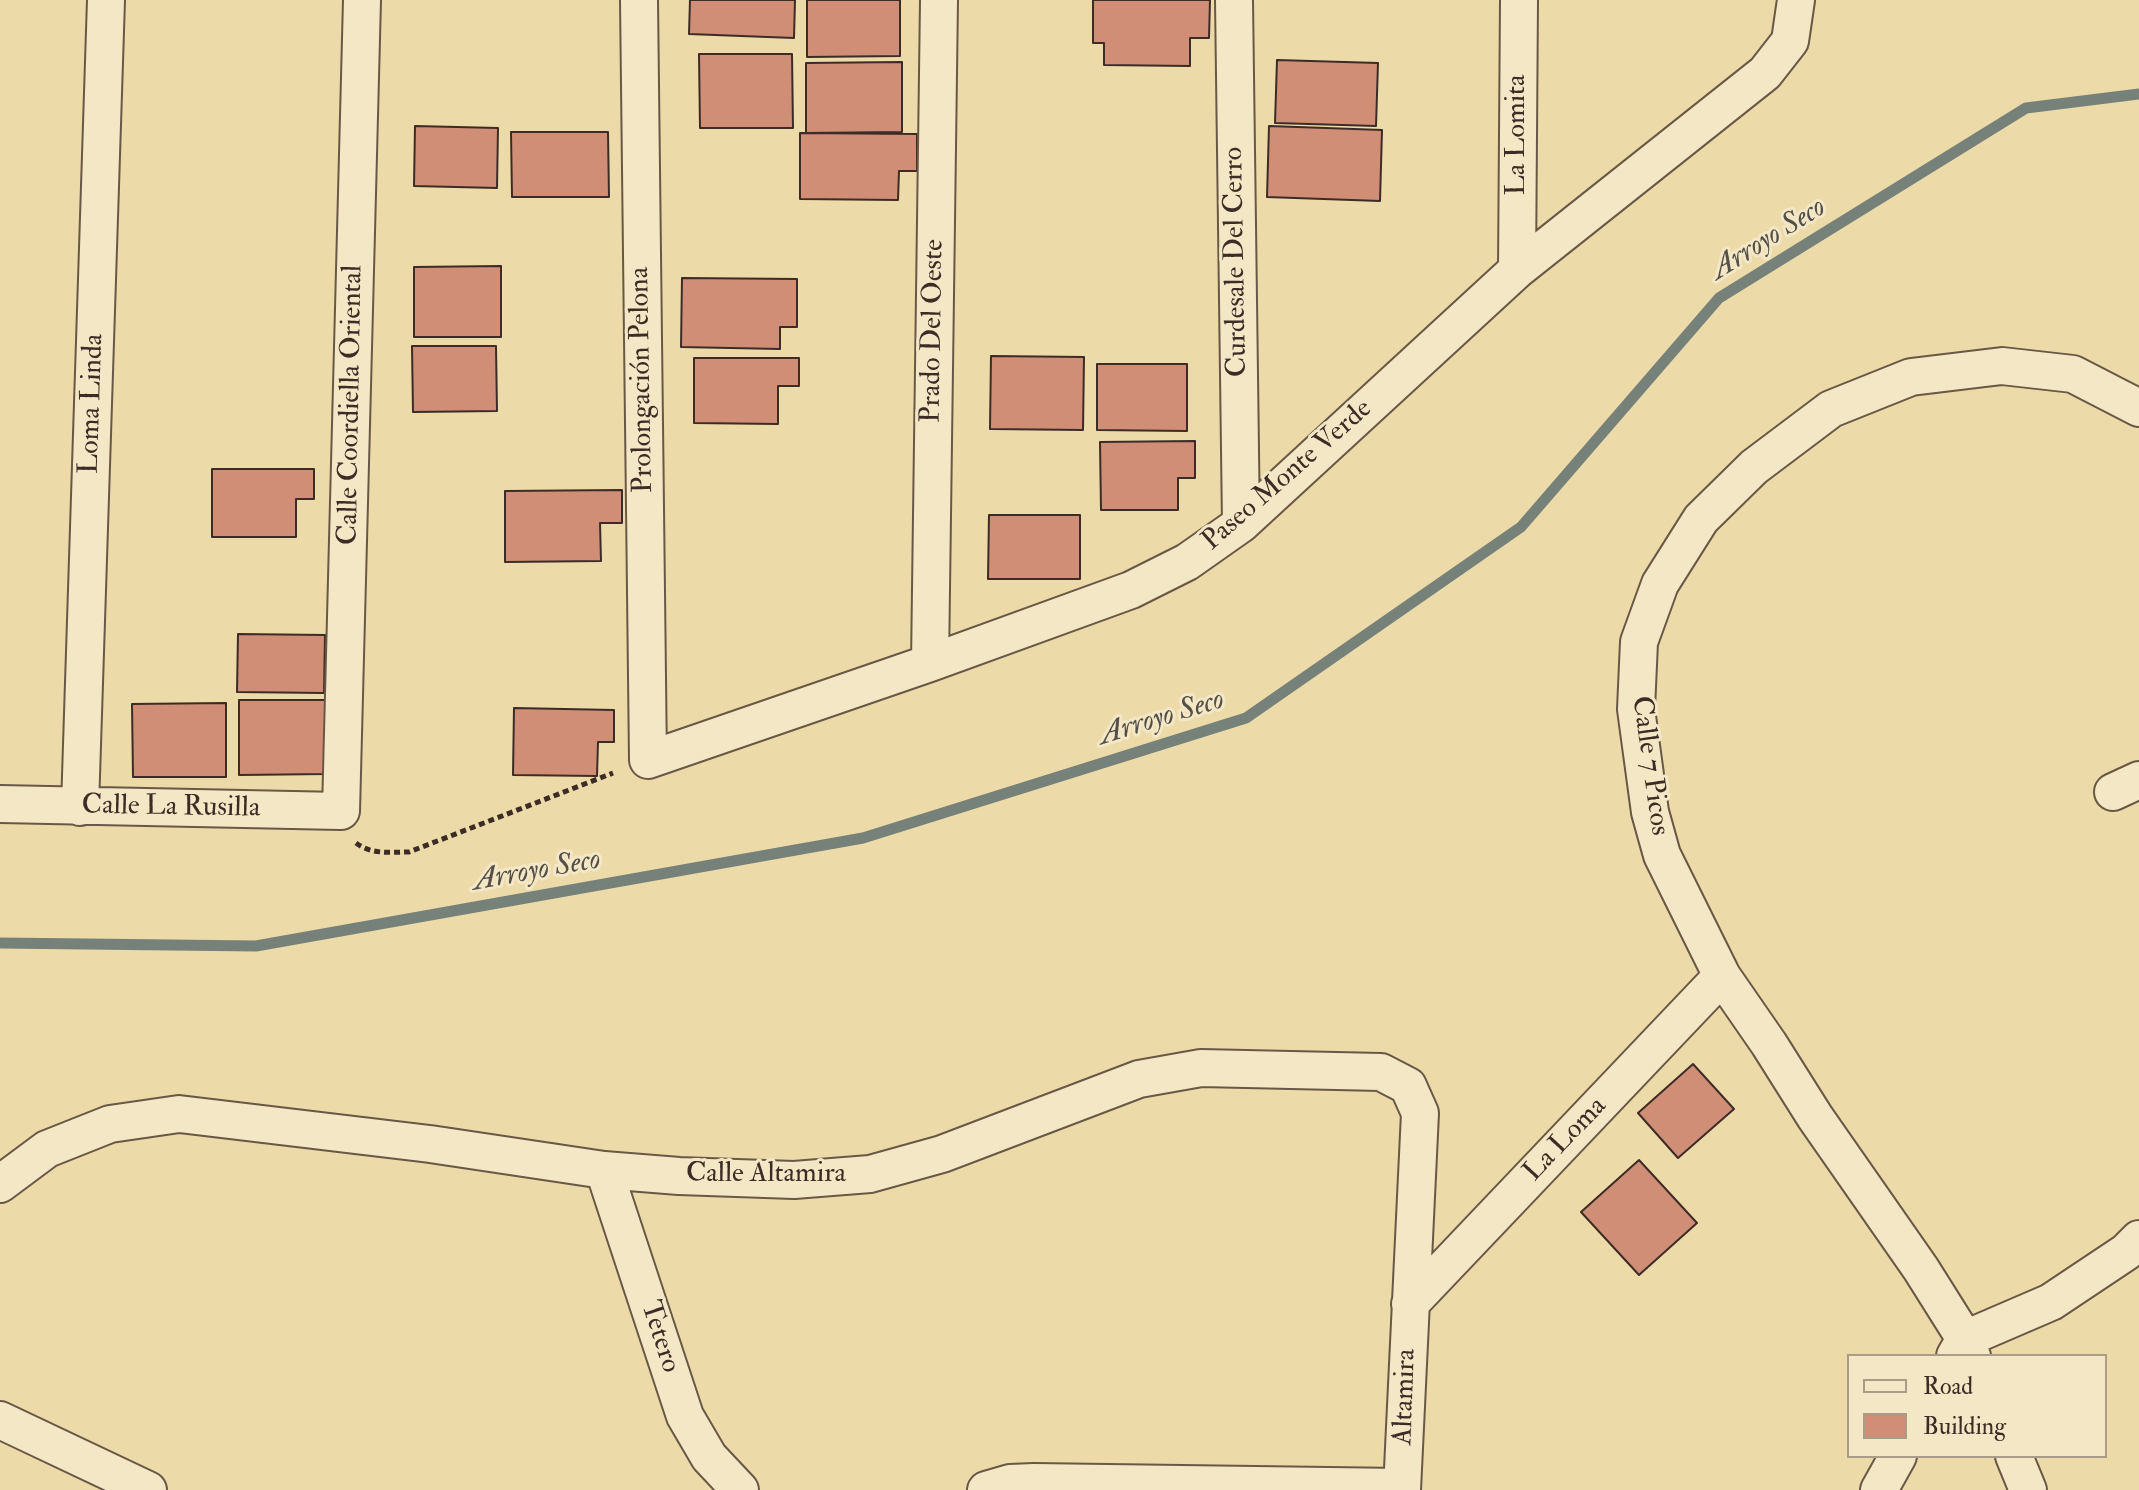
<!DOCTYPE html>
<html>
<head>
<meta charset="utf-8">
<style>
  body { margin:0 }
  #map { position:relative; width:2139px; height:1490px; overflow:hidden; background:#ecdaa8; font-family:"IM FELL Double Pica",serif }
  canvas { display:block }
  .legend { position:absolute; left:1847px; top:1354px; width:260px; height:104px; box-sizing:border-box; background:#f3e7c6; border:2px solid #aa9c86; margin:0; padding:10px 14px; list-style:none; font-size:24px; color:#3d2c26 }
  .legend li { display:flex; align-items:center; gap:16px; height:40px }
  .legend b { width:40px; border:2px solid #aa9c86 }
</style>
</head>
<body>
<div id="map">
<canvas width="2139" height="1490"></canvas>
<ul class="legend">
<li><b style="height:10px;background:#f3e7c6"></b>Road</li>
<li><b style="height:22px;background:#d08e77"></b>Building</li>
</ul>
</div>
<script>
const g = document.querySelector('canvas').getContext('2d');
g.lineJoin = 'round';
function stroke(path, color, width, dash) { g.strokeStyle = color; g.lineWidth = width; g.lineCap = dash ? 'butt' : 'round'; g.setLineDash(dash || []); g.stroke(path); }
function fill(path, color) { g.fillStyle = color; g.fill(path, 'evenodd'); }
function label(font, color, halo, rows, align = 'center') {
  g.font = font + ' "IM FELL Double Pica",serif'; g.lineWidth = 6; g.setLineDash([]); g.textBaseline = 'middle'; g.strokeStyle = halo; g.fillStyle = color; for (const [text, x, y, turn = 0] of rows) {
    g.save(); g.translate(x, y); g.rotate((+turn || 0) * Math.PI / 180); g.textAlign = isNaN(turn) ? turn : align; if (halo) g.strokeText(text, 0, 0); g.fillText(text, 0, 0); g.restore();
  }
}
const stream = new Path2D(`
  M 0,943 L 256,946 L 863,838 L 1246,718 L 1521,527 L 1719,298 L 2026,108 L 2139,94`);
const building = new Path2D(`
  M 690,0 L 795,0 L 794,38 L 689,34 Z
  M 807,0 L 900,0 L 900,56 L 807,57 Z
  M 1093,0 L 1210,0 L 1209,38 L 1190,38 L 1190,66 L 1104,65 L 1104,43 L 1093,43 Z
  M 699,54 L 792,54 L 793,128 L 700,128 Z
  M 1277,60 L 1378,63 L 1376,126 L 1275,123 Z
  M 902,62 L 902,132 L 806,133 L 806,63 Z
  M 415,126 L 498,128 L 497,188 L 414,186 Z
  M 1269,126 L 1382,130 L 1380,201 L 1267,197 Z
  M 511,132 L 608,132 L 609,197 L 512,197 Z
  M 800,133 L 917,134 L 917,171 L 899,171 L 898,200 L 800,199 Z
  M 501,266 L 501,337 L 414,337 L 414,267 Z
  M 682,278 L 797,279 L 797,327 L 780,327 L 780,349 L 681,347 Z
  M 412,346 L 496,346 L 497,411 L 413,412 Z
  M 991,356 L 1084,357 L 1083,430 L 990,429 Z
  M 694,358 L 799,358 L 799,386 L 778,386 L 778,424 L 694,423 Z
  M 1097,364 L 1187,364 L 1187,431 L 1097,430 Z
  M 1195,441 L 1195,478 L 1178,478 L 1178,510 L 1101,510 L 1100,442 Z
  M 212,469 L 314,469 L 314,499 L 296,499 L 296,537 L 212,537 Z
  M 622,490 L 622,523 L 600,523 L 601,561 L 505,562 L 505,491 Z
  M 989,515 L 1080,515 L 1080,579 L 988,579 Z
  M 238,634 L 325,635 L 324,693 L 237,692 Z
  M 239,700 L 326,700 L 327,774 L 239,775 Z
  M 226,703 L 226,777 L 133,777 L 132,704 Z
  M 514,708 L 614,710 L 614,742 L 598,742 L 597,776 L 513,775 Z
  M 1693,1064 L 1734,1109 L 1678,1158 L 1638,1113 Z
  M 1639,1160 L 1697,1223 L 1639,1275 L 1581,1212 Z`);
const path = new Path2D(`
  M 356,843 C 372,855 390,852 409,852 L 613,773`);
const minor = new Path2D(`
  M 639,0 L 648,760 L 930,663 L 1131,590 L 1187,562 L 1241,524 L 1517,270 L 1765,73 L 1790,41 L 1796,0
  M 1234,0 L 1241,524
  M 1517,270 L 1519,0
  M 930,663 L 939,0
  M 2113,792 L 2139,780
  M 0,804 L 341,811 L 362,0
  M 80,807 L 106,0
  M 604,1170 L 685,1416 L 709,1457 L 740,1490
  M 0,1184 L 47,1149 L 110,1124 L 179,1114 L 430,1144 L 604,1170 L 679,1176 L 794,1180 L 870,1174 L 942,1154 L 1139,1079 L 1201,1068 L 1381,1072 L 1408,1086 L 1420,1113 L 1402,1490
  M 1410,1304 L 1722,976
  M 1955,1356 L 1965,1339 L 2051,1302 L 2126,1252 L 2139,1239
  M 1972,1356 L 1965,1339 L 1921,1269 L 1815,1117 L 1769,1044 L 1722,976 L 1662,855 L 1650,812 L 1636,709 L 1639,642 L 1660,584 L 1701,519 L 1754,467 L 1831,409 L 1911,377 L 2002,366 L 2073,374 L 2139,408
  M 0,1420 L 148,1490
  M 2014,1456 L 2028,1490
  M 986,1490 L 1010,1483 L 1034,1482 L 1402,1487
  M 1879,1490 L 1898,1456`);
const streetNames = [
  ["La Lomita",1518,135,-90],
  ["Curdesale Del Cerro",1237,262,-91],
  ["Prado Del Oeste",934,331,-89],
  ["Prolongación Pelona",643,380,-91],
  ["Loma Linda",93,404,-88],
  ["Calle Coordiella Oriental",352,405,-89],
  ["Paseo Monte Verde",1288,476,-41],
  ["Calle 7 Picos",1649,766,82],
  ["Calle La Rusilla",171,808,1],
  ["La Loma",1566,1140,-46],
  ["Calle Altamira",766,1175],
  ["Tetero",659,1337,72],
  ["Altamira",1406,1397,-88]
];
const waterNames = [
  ["Arroyo Seco",1769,240,-32],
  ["Arroyo Seco",1162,719,-17],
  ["Arroyo Seco",537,872,-10]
];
stroke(stream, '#758179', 11);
fill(building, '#d08e77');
stroke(building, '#3d2c26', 2);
stroke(minor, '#695846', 40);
stroke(path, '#3d2c26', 5, [6, 4]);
stroke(minor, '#f3e7c6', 36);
label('28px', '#3d2c26', '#f3e7c6', streetNames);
label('italic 30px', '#544f48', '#f3e7c6', waterNames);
</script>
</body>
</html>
